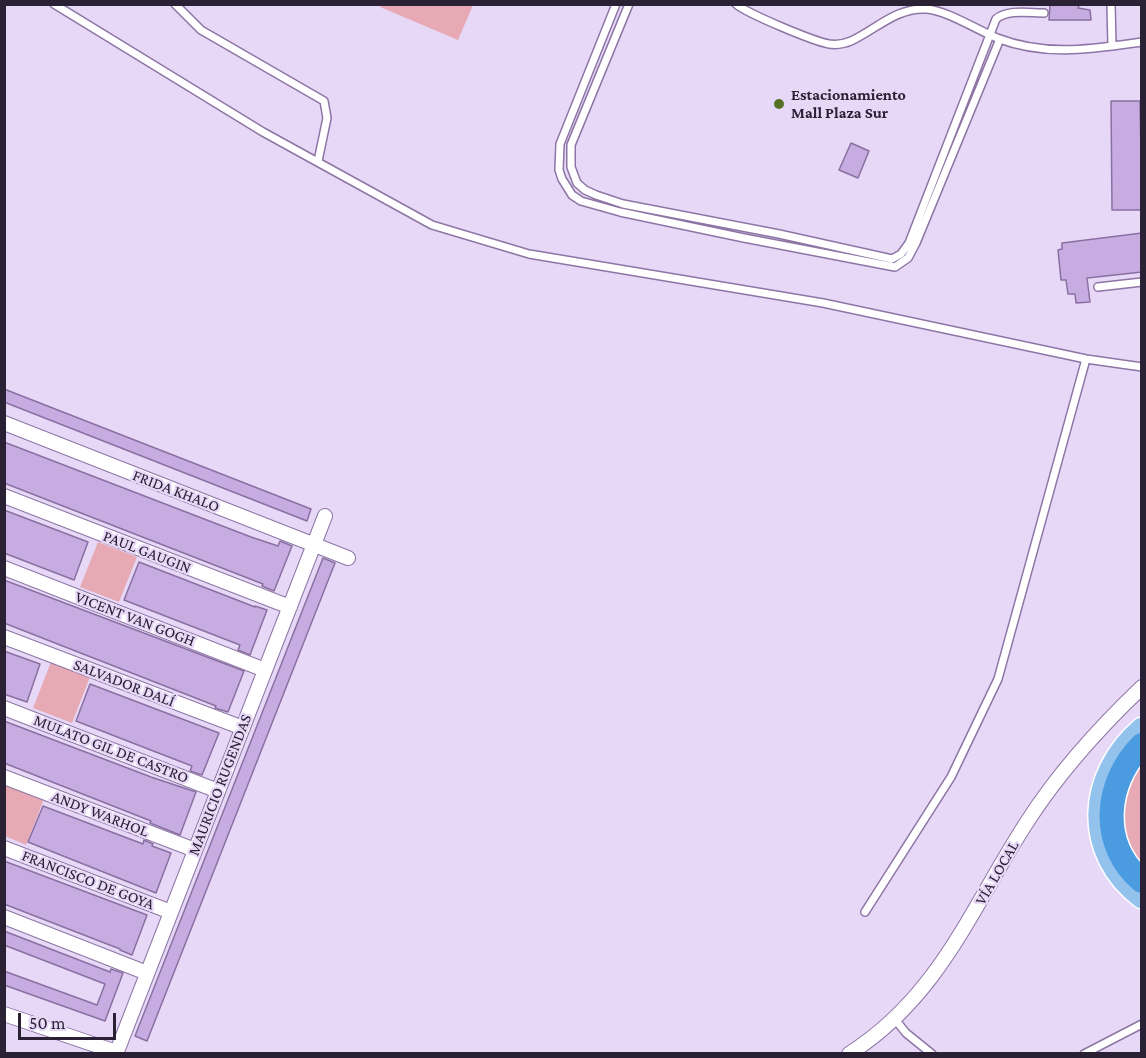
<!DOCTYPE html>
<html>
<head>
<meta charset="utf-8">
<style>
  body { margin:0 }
  #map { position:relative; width:1146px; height:1058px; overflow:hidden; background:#e7d8f8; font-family:"Crimson Pro",serif }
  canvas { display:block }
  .frame { position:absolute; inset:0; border:6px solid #2b2135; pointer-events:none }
  .scale { position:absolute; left:18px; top:1013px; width:98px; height:27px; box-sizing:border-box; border:3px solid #2b2135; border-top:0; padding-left:8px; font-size:18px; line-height:21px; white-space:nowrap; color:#2b2135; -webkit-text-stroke:4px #e7d8f8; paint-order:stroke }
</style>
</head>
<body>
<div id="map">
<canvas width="1146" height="1058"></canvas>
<div class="frame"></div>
<div class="scale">50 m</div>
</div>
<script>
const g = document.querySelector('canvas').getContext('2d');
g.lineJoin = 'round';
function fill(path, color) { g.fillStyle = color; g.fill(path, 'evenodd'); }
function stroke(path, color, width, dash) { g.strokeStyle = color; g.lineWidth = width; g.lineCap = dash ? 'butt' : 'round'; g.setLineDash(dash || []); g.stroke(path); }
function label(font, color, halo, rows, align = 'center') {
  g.font = font + ' "Crimson Pro",serif'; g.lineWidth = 4.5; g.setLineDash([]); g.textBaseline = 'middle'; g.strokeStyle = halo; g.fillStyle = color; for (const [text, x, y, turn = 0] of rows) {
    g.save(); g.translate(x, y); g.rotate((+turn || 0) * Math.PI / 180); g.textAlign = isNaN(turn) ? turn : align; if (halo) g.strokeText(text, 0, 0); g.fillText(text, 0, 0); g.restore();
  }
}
const green = new Path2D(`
  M 381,4 L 473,4 L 473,5 L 458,40 L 380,7 Z
  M 98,542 L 137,557 L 119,602 L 80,587 Z
  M 51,662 L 90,677 L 72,723 L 33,708 Z
  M 1141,760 L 1141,870 L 1123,837 L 1124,788 Z
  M 5,784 L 44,799 L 26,845 L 5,836 Z`);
const building = new Path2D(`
  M 1050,4 L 1080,4 L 1078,8 L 1090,10 L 1091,20 L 1049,20 Z
  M 1111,101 L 1140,101 L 1142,210 L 1112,210 Z
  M 851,143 L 869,151 L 858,178 L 839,170 Z
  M 1142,233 L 1142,272 L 1087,278 L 1090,302 L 1076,303 L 1075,294 L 1068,294 L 1066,280 L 1061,280 L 1058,250 L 1062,249 L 1062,243 Z
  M 4,389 L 311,509 L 307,521 L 4,402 Z
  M 4,442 L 251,537 L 278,546 L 280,541 L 292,546 L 274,591 L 262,586 L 263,584 L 4,483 Z
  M 4,510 L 88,542 L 74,580 L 4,553 Z
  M 323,558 L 335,563 L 147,1041 L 135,1036 Z
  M 139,562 L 255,607 L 255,606 L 267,610 L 250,655 L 238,650 L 240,645 L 124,600 Z
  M 4,580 L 244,671 L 228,712 L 215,708 L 216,706 L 4,623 Z
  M 4,651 L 40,664 L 27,702 L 4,694 Z
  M 90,684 L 219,733 L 202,775 L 190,771 L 192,766 L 76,721 Z
  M 4,721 L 151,777 L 196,792 L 180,835 L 150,823 L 151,821 L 4,763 Z
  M 43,806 L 143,844 L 144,840 L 153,844 L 152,846 L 171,853 L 156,893 L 28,842 Z
  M 4,861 L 147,915 L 132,955 L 120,950 L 120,949 L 4,904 Z
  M 4,931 L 110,972 L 111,969 L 123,973 L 105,1021 L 4,985 L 4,971 L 97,1005 L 105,984 L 4,945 Z`);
const lane = new Path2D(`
  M 54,4 L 263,132 L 432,225 L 529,254 L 823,303 L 1086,359 L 1142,367
  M 175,4 L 201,30 L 324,101 L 327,118 L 318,161
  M 616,4 L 560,144 L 559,170 L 562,179 L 572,195 L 581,201 L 620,212 L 744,238 L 895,267 L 908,258 L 916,243 L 1000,39
  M 629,4 L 571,145 L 571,167 L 577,183 L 585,190 L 596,195 L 623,204 L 779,234 L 892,259 L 901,254 L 909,243 L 996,19 C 1008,9 1029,13 1044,13
  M 736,4 C 748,14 813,41 829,44 C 836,45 844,44 851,41 C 875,30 897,7 926,9 C 946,10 977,30 997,38 C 1046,57 1092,49 1142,42
  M 1111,4 L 1112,46
  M 1098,287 L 1142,282
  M 865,912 L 951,777 L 998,679 L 1086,359
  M 894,1018 L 906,1033 L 932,1054
  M 1084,1054 L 1142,1024`);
const street = new Path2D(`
  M 4,423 L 348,558
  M 4,496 L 290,607
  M 4,568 L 265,670
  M 4,637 L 243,728
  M 4,708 L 218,791
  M 4,777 L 195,850
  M 4,848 L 171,912
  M 4,917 L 147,973
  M 4,1014 L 116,1052
  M 116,1054 L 325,516
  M 849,1054 C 940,996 971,908 1027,822 C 1059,772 1099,728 1142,687`);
const primary = new Path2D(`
  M 1142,728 C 1087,775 1082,853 1142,898`);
const highway = new Path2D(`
  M 1142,745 C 1104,783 1099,845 1142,881`);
const markers = [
  [779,104,6,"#557125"]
];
const poiNames = [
  ["Estacionamiento",791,95],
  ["Mall Plaza Sur",791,113]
];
const streetNames = [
  ["FRIDA KHALO",176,491,21],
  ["PAUL GAUGIN",147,552,21],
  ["VICENT VAN GOGH",135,619,21],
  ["SALVADOR DALÍ",124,683,21],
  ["MULATO GIL DE CASTRO",111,749,21],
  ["MAURICIO RUGENDAS",220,785,-69],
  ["ANDY WARHOL",100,814,21],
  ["VÍA LOCAL",997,873,-60],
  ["FRANCISCO DE GOYA",88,880,21]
];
fill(green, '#e7aab4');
fill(building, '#c7ace2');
stroke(building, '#8970a1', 1.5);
stroke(lane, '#8d75a5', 10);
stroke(street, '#8d75a5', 16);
stroke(primary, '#fff', 24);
stroke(highway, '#fff', 27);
stroke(lane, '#fff', 7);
stroke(street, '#fff', 14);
stroke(primary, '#93c3ed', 21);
stroke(highway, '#4b9be1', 24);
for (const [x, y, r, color] of markers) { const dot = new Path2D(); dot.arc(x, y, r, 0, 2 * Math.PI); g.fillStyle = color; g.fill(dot); stroke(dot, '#e7d8f8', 2); }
label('bold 16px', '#2b2135', '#e7d8f8', poiNames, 'left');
label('16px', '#2b2135', '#e7d8f8', streetNames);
</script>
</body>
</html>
